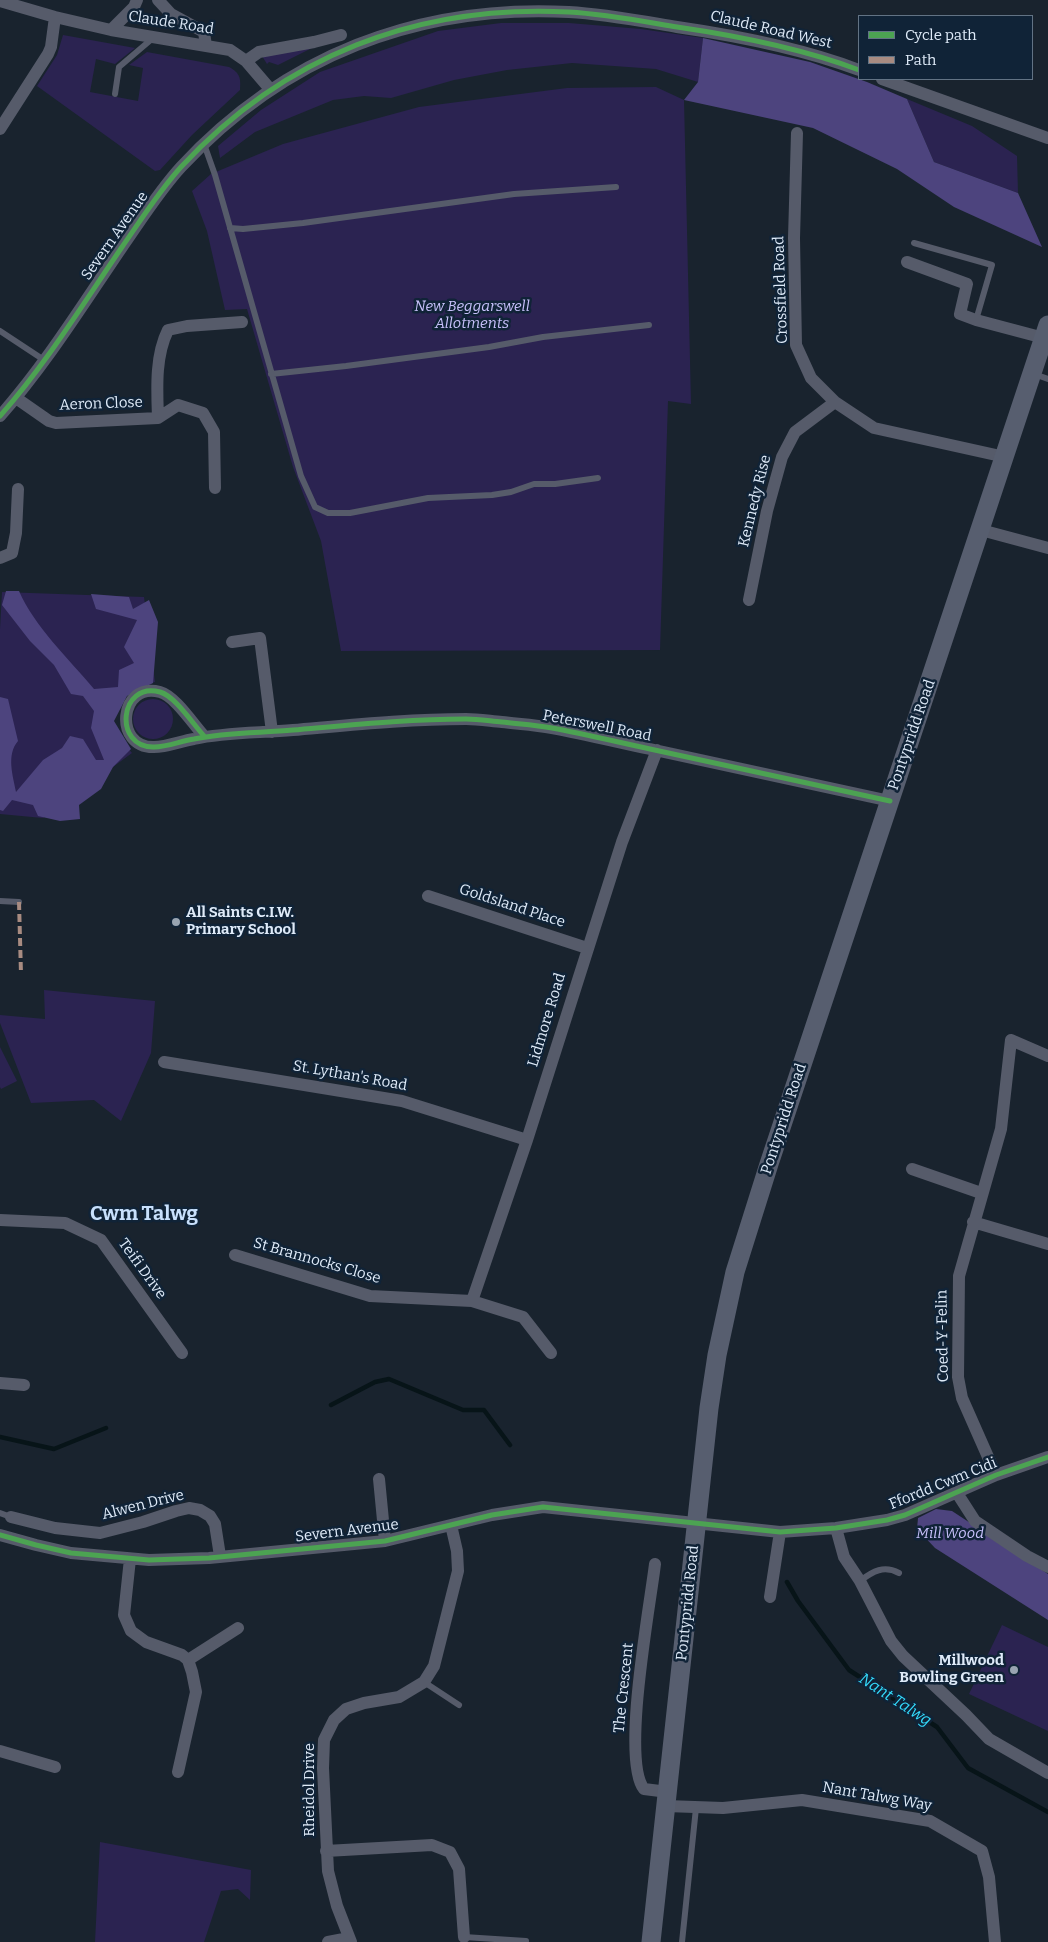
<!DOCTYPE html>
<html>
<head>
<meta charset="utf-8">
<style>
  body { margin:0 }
  #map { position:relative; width:1048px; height:1942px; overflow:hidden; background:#19232e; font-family:Bitter,serif }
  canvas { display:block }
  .legend { position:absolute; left:858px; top:15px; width:175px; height:65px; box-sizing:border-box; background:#102337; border:1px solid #627384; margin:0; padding:6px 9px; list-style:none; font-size:15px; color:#deeaf8 }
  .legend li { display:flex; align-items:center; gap:10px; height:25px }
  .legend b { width:25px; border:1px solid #627384 }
</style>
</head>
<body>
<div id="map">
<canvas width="1048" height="1942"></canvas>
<ul class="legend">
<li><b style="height:6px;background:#4ca352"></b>Cycle path</li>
<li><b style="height:6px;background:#a88b81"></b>Path</li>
</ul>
</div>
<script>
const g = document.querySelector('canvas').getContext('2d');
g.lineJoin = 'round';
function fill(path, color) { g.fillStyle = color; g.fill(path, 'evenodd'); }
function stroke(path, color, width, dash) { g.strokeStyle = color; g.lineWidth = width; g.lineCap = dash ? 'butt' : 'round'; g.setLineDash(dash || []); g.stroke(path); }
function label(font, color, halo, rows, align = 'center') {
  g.font = font + ' Bitter,serif'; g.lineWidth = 5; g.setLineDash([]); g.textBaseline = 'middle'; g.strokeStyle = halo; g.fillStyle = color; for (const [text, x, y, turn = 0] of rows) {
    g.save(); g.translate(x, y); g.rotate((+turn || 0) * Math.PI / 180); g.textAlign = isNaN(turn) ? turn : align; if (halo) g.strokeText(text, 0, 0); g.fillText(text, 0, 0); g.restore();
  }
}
const green = new Path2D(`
  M 501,23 L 569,23 L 641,29 L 703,38 L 698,82 L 656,69 L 572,63 L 507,70 L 454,80 L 391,98 L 364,96 L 333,100 L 255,132 L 220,158 L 218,146 L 261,110 L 320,72 L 438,31 Z
  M 63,35 L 135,48 L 115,64 L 96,59 L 90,92 L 138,101 L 143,68 L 129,65 L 147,52 L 229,67 C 240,73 241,78 240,90 L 192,135 L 160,170 L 155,171 L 37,86 L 57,55 Z
  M 314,47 L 278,65 L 269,62 L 267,64 L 262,56 Z
  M 656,87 L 684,100 L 691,404 L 668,401 L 660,650 L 341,651 L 321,541 L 293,467 L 247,309 L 225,310 L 207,231 L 192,191 L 211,174 L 283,144 L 419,107 L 567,88 Z
  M 907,99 L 972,126 L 1017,156 L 1018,193 L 934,162 Z
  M 2,592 L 144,597 L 155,682 L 133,688 L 112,709 L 115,733 L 132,753 L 43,818 L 0,814 L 0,629 Z
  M133 719a20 20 0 1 1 40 0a20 20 0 1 1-40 0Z
  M 44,990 L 155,1001 L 151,1053 L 121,1121 L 94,1100 L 31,1103 L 0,1023 L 0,1015 L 45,1019 Z
  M 0,1047 L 17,1081 L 1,1089 L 0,1087 Z
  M 1002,1625 L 1048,1647 L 1048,1731 L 969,1694 Z
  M 100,1842 L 251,1870 L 250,1900 L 238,1889 L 221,1891 L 204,1942 L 95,1942 Z`);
const forest = new Path2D(`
  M 703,38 L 810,62 L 867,82 L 907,99 L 934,162 L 1018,193 L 1042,247 L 954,207 L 897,169 L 813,128 L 684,100 L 698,82 Z
  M 6,591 L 19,591 C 34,626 69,659 94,689 L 118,687 L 119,670 L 134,663 L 124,647 L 137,620 L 96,609 L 91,594 L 129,597 L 133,609 L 149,600 L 158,622 L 153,683 L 127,696 L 114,721 L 131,749 L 113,767 L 101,789 L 79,805 L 80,819 L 60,821 L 38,816 L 33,805 L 12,800 L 3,811 L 0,810 L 0,697 L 8,699 L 18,741 C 6,755 13,776 16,792 L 43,760 L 62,748 L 70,736 L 83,739 L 96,760 L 104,760 L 91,728 L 94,711 L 83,696 L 71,694 L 54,665 L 30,641 L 2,605 Z
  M 936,1509 L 952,1511 L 1048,1574 L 1048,1620 L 935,1548 L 917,1529 L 918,1518 Z`);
const stream = new Path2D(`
  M 331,1405 L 375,1382 L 389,1379 L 463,1410 L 484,1410 L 510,1445
  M 0,1437 L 54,1449 L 106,1428
  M 787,1582 L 798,1601 L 849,1670 L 937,1727 L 968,1768 L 1048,1812`);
const service = new Path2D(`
  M 115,94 L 119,67 L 153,38
  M 204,144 L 215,175 L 301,476 L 315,507 L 328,513 L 350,513 L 428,498 L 492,495 L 511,492 L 534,484 L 555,484 L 598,478
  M 230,228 L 243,229 L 303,223 L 514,194 L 616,187
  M 914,243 L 992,265 L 976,320
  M 0,331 L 44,360
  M 271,374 L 346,366 L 489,347 L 543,337 L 649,325
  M 1034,374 L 1048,379
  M 0,901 L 19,902
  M 0,1513 L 11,1517
  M 860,1581 C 873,1571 884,1565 899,1573
  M 424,1682 L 459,1705
  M 464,1937 L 526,1941
  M 682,1942 L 696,1808`);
const minor = new Path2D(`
  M 158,0 L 171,14 L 204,32 L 206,46
  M 0,1 L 55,17 L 111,30 L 230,50 L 246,61 L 270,89
  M 111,30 L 134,7 L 137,0
  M 246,61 L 259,52 L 314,42 L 341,35
  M 882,79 L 1048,138
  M 0,129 L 48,54 L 51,47 L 55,17
  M 797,133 L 794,238 L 796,345 L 811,378 L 835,402 L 874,428 L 1005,457
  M 907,262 L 967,284 L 960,314 L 976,320 L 1044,338
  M 16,398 L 49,421 L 56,423 L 158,418 L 178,405 L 203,413 L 214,432 L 215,488
  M 0,416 C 46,364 83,304 122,247 C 141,220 159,191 181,167 C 284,56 417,4 569,12 C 605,14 641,21 677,27 C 739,36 801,48 859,70
  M 158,418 C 157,389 155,356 168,330 L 187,326 L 242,322
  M 981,530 L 1048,548
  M 0,558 L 12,553 L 16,533 L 18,489
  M 749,600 L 767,511 L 782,457 L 795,432 L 835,402
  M 232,642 L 260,638 L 272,732
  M 204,736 C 193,724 175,696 160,692 C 119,681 113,748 154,747 C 167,747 181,741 194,739 C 226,732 261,733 293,730 C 351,725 408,719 466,719 C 478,719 490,721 502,722 C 519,724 536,725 552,728 C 585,734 617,742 650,749 C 730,766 810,783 890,801
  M 428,896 L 587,948
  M 164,1062 L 402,1101 L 527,1140
  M 912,1169 L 981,1193
  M 0,1220 L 65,1223 L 101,1240 L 182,1353
  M 973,1222 L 1048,1244
  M 235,1255 L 370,1296 L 472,1301 L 523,1317 L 551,1353
  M 472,1301 L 527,1140 L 622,842 L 657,750
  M 0,1383 L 24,1385
  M 996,1475 L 962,1398 L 958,1377 L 959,1276 L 1001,1129 L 1011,1040 L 1048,1056
  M 379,1479 L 385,1541
  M 957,1493 L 975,1521 L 1027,1556 L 1048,1567
  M 11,1517 L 55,1528 L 100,1533 L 143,1522 L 176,1511 L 189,1508 L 200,1510 L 210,1516 L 215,1524 L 220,1556
  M 836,1528 L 844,1557 L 860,1581 L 891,1641 L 903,1656 L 966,1715 L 989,1739 L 1048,1773
  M 0,1535 L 36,1545 L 71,1553 L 149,1560 L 209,1558 L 385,1541 L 492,1515 L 543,1507 L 780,1532 L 836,1528 L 887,1520 L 905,1515 L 996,1475 L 1048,1457
  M 130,1559 L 124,1615 L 131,1631 L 146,1642 L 182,1655 L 188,1660 L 192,1672 L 196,1692 L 178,1772
  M 655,1564 C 650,1606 621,1760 644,1789 L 668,1792
  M 770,1597 L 780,1532
  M 188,1660 L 238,1628
  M 0,1751 L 55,1767
  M 666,1806 L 723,1808 L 802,1800 L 930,1821 L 982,1851 L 989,1877 L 995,1942
  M 326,1851 L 432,1845 L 450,1852 L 459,1869 L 464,1937
  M 328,1942 L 349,1938
  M 351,1942 L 337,1906 L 328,1871 L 323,1768 L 324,1740 L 334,1720 L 346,1709 L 364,1703 L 399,1697 L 424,1682 L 434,1666 L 458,1571 L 457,1551 L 451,1525`);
const secondary = new Path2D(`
  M 651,1942 L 709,1408 L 717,1355 L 735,1272 L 769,1164 L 1048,325`);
const quiet = new Path2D(`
  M 19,902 L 21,974`);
const cycleway = new Path2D(`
  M 0,416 C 46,364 83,304 122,247 C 141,220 159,191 181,167 C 284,56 417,4 569,12 C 605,14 641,21 677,27 C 739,36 801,48 859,70
  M 204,736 C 193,724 175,696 160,692 C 119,681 113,748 154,747 C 167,747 181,741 194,739 C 226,732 261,733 293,730 C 351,725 408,719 466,719 C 478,719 490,721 502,722 C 519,724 536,725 552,728 C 585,734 617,742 650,749 C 730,766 810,783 890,801
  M 0,1535 L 36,1545 L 71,1553 L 149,1560 L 209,1558 L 385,1541 L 492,1515 L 543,1507 L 780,1532 L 836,1528 L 887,1520 L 905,1515 L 996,1475 L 1048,1457`);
const markers = [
  [176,922,5,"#99a4b1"],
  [1014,1670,5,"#99a4b1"]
];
const streetNames = [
  ["Claude Road",171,23,9],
  ["Claude Road West",771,30,13],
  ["Severn Avenue",115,236,-55],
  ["Crossfield Road",781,290,-92],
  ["Aeron Close",101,404,-2],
  ["Kennedy Rise",755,501,-76],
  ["Peterswell Road",597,726,11],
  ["Pontypridd Road",912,735,-71],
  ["Goldsland Place",512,906,18],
  ["Lidmore Road",547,1020,-73],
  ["St. Lythan's Road",350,1076,10],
  ["Pontypridd Road",784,1119,-72],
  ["St Brannocks Close",317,1261,16],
  ["Teifi Drive",142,1269,54],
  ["Coed-Y-Felin",943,1336,-91],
  ["Ffordd Cwm Cidi",943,1484,-22],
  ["Alwen Drive",143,1505,-14],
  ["Severn Avenue",347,1531,-7],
  ["Pontypridd Road",688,1603,-84],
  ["The Crescent",624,1688,-84],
  ["Rheidol Drive",310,1790,-90],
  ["Nant Talwg Way",877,1797,10]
];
const parkNames = [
  ["New Beggarswell",472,307],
  ["Allotments",472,324],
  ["Mill Wood",950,1534]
];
const poiNames = [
  ["All Saints C.I.W.",186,913],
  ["Primary School",186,930],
  ["Millwood",1004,1661,"right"],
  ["Bowling Green",1004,1678,"right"]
];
const waterNames = [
  ["Nant Talwg",895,1700,33]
];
const districtNames = [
  ["Cwm Talwg",144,1214]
];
fill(green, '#2b2351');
fill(forest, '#4d447e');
stroke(stream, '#071418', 4.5);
stroke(service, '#565b6a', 6);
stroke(minor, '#565b6a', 12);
stroke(secondary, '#575e6f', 19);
stroke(quiet, '#a88b81', 4, [8, 4]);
stroke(cycleway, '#4ca352', 5);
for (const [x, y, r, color] of markers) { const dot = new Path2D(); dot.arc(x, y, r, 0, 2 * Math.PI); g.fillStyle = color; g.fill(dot); stroke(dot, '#102337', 2); }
label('15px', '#deeaf8', '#102337', streetNames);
label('italic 15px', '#c7c0fa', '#102337', parkNames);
label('bold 15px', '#deeaf8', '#102337', poiNames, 'left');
label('italic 16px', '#34dafb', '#102337', waterNames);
label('bold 20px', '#c8e0fc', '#102337', districtNames);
</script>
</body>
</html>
